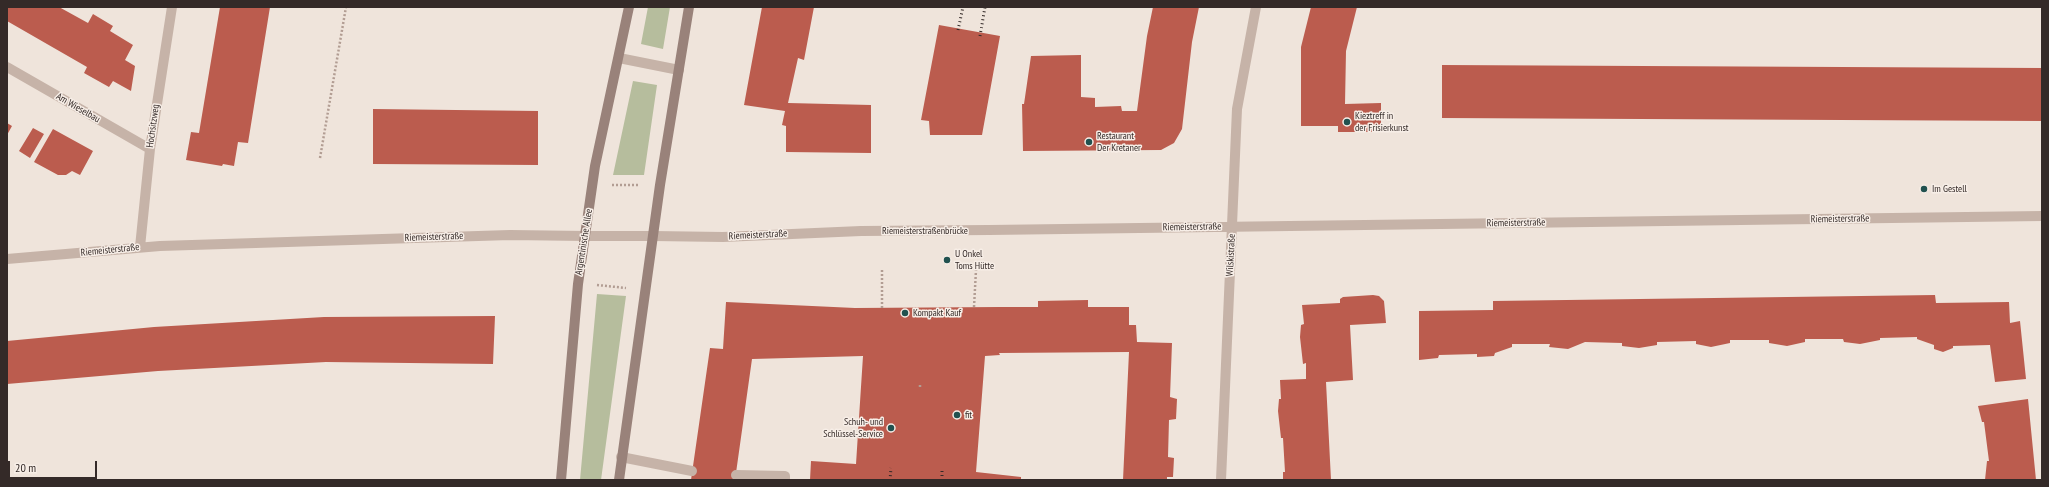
<!DOCTYPE html>
<html>
<head>
<meta charset="utf-8">
<style>
  body { margin:0 }
  #map { position:relative; width:2049px; height:487px; overflow:hidden; background:#efe4db; font-family:"PT Sans Narrow",sans-serif }
  canvas { display:block }
  .frame { position:absolute; inset:0; border:8px solid #342a28; pointer-events:none }
  .scale { position:absolute; left:8px; top:461px; width:89px; height:18px; box-sizing:border-box; border:2px solid #342a28; border-top:0; padding-left:5px; font-size:12px; line-height:14px; white-space:nowrap; color:#342a28; -webkit-text-stroke:3px #f7eee7; paint-order:stroke }
</style>
</head>
<body>
<div id="map">
<canvas width="2049" height="487"></canvas>
<div class="frame"></div>
<div class="scale">20 m</div>
</div>
<script>
const g = document.querySelector('canvas').getContext('2d');
g.lineJoin = 'round';
function fill(path, color) { g.fillStyle = color; g.fill(path, 'evenodd'); }
function stroke(path, color, width, dash) { g.strokeStyle = color; g.lineWidth = width; g.lineCap = dash ? 'butt' : 'round'; g.setLineDash(dash || []); g.stroke(path); }
function label(font, color, halo, rows, align = 'center') {
  g.font = font + ' "PT Sans Narrow",sans-serif'; g.lineWidth = 3; g.setLineDash([]); g.textBaseline = 'middle'; g.strokeStyle = halo; g.fillStyle = color; for (const [text, x, y, turn = 0] of rows) {
    g.save(); g.translate(x, y); g.rotate((+turn || 0) * Math.PI / 180); g.textAlign = isNaN(turn) ? turn : align; if (halo) g.strokeText(text, 0, 0); g.fillText(text, 0, 0); g.restore();
  }
}
const green = new Path2D(`
  M 648,7 L 670,7 L 663,49 L 641,44 Z
  M 633,81 L 657,85 L 644,175 L 613,175 Z
  M 597,294 L 626,296 L 601,480 L 580,480 Z`);
const building = new Path2D(`
  M 7,7 L 59,7 L 88,23 L 93,14 L 113,26 L 110,31 L 133,45 L 125,60 L 135,66 L 131,91 L 113,81 L 109,87 L 84,73 L 87,67 L 7,21 Z
  M 220,7 L 270,7 L 248,143 L 238,142 L 234,166 L 223,164 L 222,166 L 186,160 L 191,132 L 199,133 Z
  M 762,7 L 814,7 L 804,60 L 798,58 L 788,103 L 871,105 L 871,153 L 786,152 L 786,126 L 782,125 L 785,111 L 744,105 Z
  M 1153,7 L 1199,7 L 1192,42 L 1182,129 L 1174,143 L 1161,150 L 1023,151 L 1022,104 L 1024,104 L 1031,56 L 1081,55 L 1081,97 L 1095,98 L 1095,107 L 1121,106 L 1122,111 L 1137,111 L 1147,36 Z
  M 1311,7 L 1357,7 L 1346,51 L 1345,104 L 1381,103 L 1381,132 L 1338,132 L 1338,126 L 1301,126 L 1301,47 Z
  M 939,25 L 1000,36 L 982,135 L 930,135 L 929,121 L 921,120 Z
  M 1442,65 L 2042,68 L 2042,121 L 1442,118 Z
  M 373,109 L 538,111 L 538,165 L 373,164 Z
  M 7,123 L 12,126 L 7,135 Z
  M 33,128 L 44,134 L 30,158 L 19,151 Z
  M 53,129 L 93,151 L 80,175 L 72,171 L 66,175 L 58,175 L 34,162 Z
  M 1373,295 L 1379,296 L 1384,301 L 1386,323 L 1350,325 L 1353,380 L 1326,382 L 1331,480 L 1283,480 L 1283,472 L 1285,472 L 1283,438 L 1281,438 L 1278,411 L 1279,399 L 1281,399 L 1280,380 L 1306,379 L 1306,363 L 1303,364 L 1300,337 L 1301,325 L 1304,324 L 1302,305 L 1340,303 L 1340,299 L 1343,297 Z
  M 1935,295 L 1936,303 L 2009,302 L 2010,323 L 2020,321 L 2026,379 L 1995,382 L 1990,345 L 1953,346 L 1953,348 L 1943,352 L 1934,349 L 1934,345 L 1917,339 L 1917,337 L 1880,338 L 1880,340 L 1860,344 L 1844,342 L 1843,339 L 1805,339 L 1805,342 L 1787,346 L 1769,343 L 1769,340 L 1730,340 L 1730,343 L 1711,347 L 1696,344 L 1696,341 L 1657,342 L 1657,345 L 1639,348 L 1622,346 L 1622,343 L 1585,342 L 1568,349 L 1549,347 L 1550,344 L 1512,344 L 1512,347 L 1495,353 L 1494,356 L 1477,357 L 1477,354 L 1439,355 L 1438,358 L 1419,360 L 1419,311 L 1493,310 L 1493,301 Z
  M 1088,300 L 1088,307 L 1129,307 L 1129,325 L 1136,325 L 1137,342 L 1172,343 L 1170,397 L 1177,399 L 1176,419 L 1169,420 L 1168,457 L 1174,458 L 1173,477 L 1167,477 L 1167,480 L 1123,480 L 1129,352 L 999,353 L 1000,355 L 985,356 L 976,472 L 1021,477 L 1021,480 L 810,480 L 811,461 L 856,464 L 863,356 L 752,359 L 735,480 L 691,480 L 710,348 L 723,349 L 726,302 L 855,308 L 999,307 L 1038,307 L 1038,301 Z
  M 495,316 L 493,364 L 326,362 L 158,371 L 7,384 L 7,341 L 154,327 L 324,317 Z
  M 2028,399 L 2036,480 L 1985,480 L 1987,461 L 1989,461 L 1984,422 L 1982,422 L 1978,406 Z`);
const path = new Path2D(`
  M 320,158 L 346,7
  M 612,185 L 639,185
  M 882,270 L 882,308
  M 597,285 L 626,288
  M 974,307 L 976,270
  M 920,385 L 920,389`);
const service = new Path2D(`
  M 619,58 L 679,70
  M 621,457 L 692,471
  M 736,475 L 785,476 L 785,480`);
const minor = new Path2D(`
  M 7,67 L 150,149
  M 989,230 L 2042,216
  M 653,236 L 723,237 L 861,231
  M 140,247 L 150,149 L 172,7
  M 7,259 L 160,246 L 510,235 L 585,236
  M 1221,480 L 1237,109 L 1256,7`);
const tertiary = new Path2D(`
  M 585,236 L 653,236`);
const secondary = new Path2D(`
  M 561,480 L 578,284 L 595,166 L 629,7
  M 619,480 L 660,185 L 689,7`);
const rail = new Path2D(`
  M 958,30 L 963,7
  M 980,36 L 985,7
  M 890,480 L 891,468
  M 942,480 L 942,471`);
const minorBridge = new Path2D(`
  M 861,231 L 989,230`);
const markers = [
  [1347,122,4,"#21514f"],
  [1089,142,4,"#21514f"],
  [1924,189,4,"#21514f"],
  [947,260,4,"#21514f"],
  [905,313,4,"#21514f"],
  [957,415,4,"#21514f"],
  [891,428,4,"#21514f"]
];
const streetNames = [
  ["Am Wieselbau",78,108,30],
  ["Hochsitzweg",153,126,-82],
  ["Riemeisterstraße",1840,219,-1],
  ["Riemeisterstraße",1516,223,-1],
  ["Riemeisterstraße",1192,227,-1],
  ["Riemeisterstraßenbrücke",925,231],
  ["Riemeisterstraße",758,235,-3],
  ["Riemeisterstraße",434,237,-2],
  ["Argentinische Allee",584,242,-81],
  ["Riemeisterstraße",110,250,-6],
  ["Wilskistraße",1231,255,-87]
];
const poiNames = [
  ["Kieztreff in",1355,116],
  ["der Frisierkunst",1355,128],
  ["Restaurant",1097,136],
  ["Der Kretaner",1097,148],
  ["Im Gestell",1932,189],
  ["U Onkel",955,254],
  ["Toms Hütte",955,266],
  ["Kompakt Kauf",913,313],
  ["fit",965,415],
  ["Schuh- und",883,422,"right"],
  ["Schlüssel-Service",883,434,"right"]
];
fill(green, '#b6bd9d');
fill(building, '#bb5c4e');
stroke(path, '#b29d93', 2.5, [2, 2]);
stroke(service, '#c6b3a8', 10);
stroke(minor, '#c6b3a8', 10);
stroke(tertiary, '#c6b3a8', 10);
stroke(secondary, '#99827a', 10);
stroke(rail, '#342a28', 3, [1, 3]);
stroke(minorBridge, '#c6b3a8', 10);
for (const [x, y, r, color] of markers) { const dot = new Path2D(); dot.arc(x, y, r, 0, 2 * Math.PI); g.fillStyle = color; g.fill(dot); stroke(dot, '#f7eee7', 1.5); }
label('10px', '#342a28', '#f7eee7', streetNames);
label('10px', '#342a28', '#f7eee7', poiNames, 'left');
</script>
</body>
</html>
